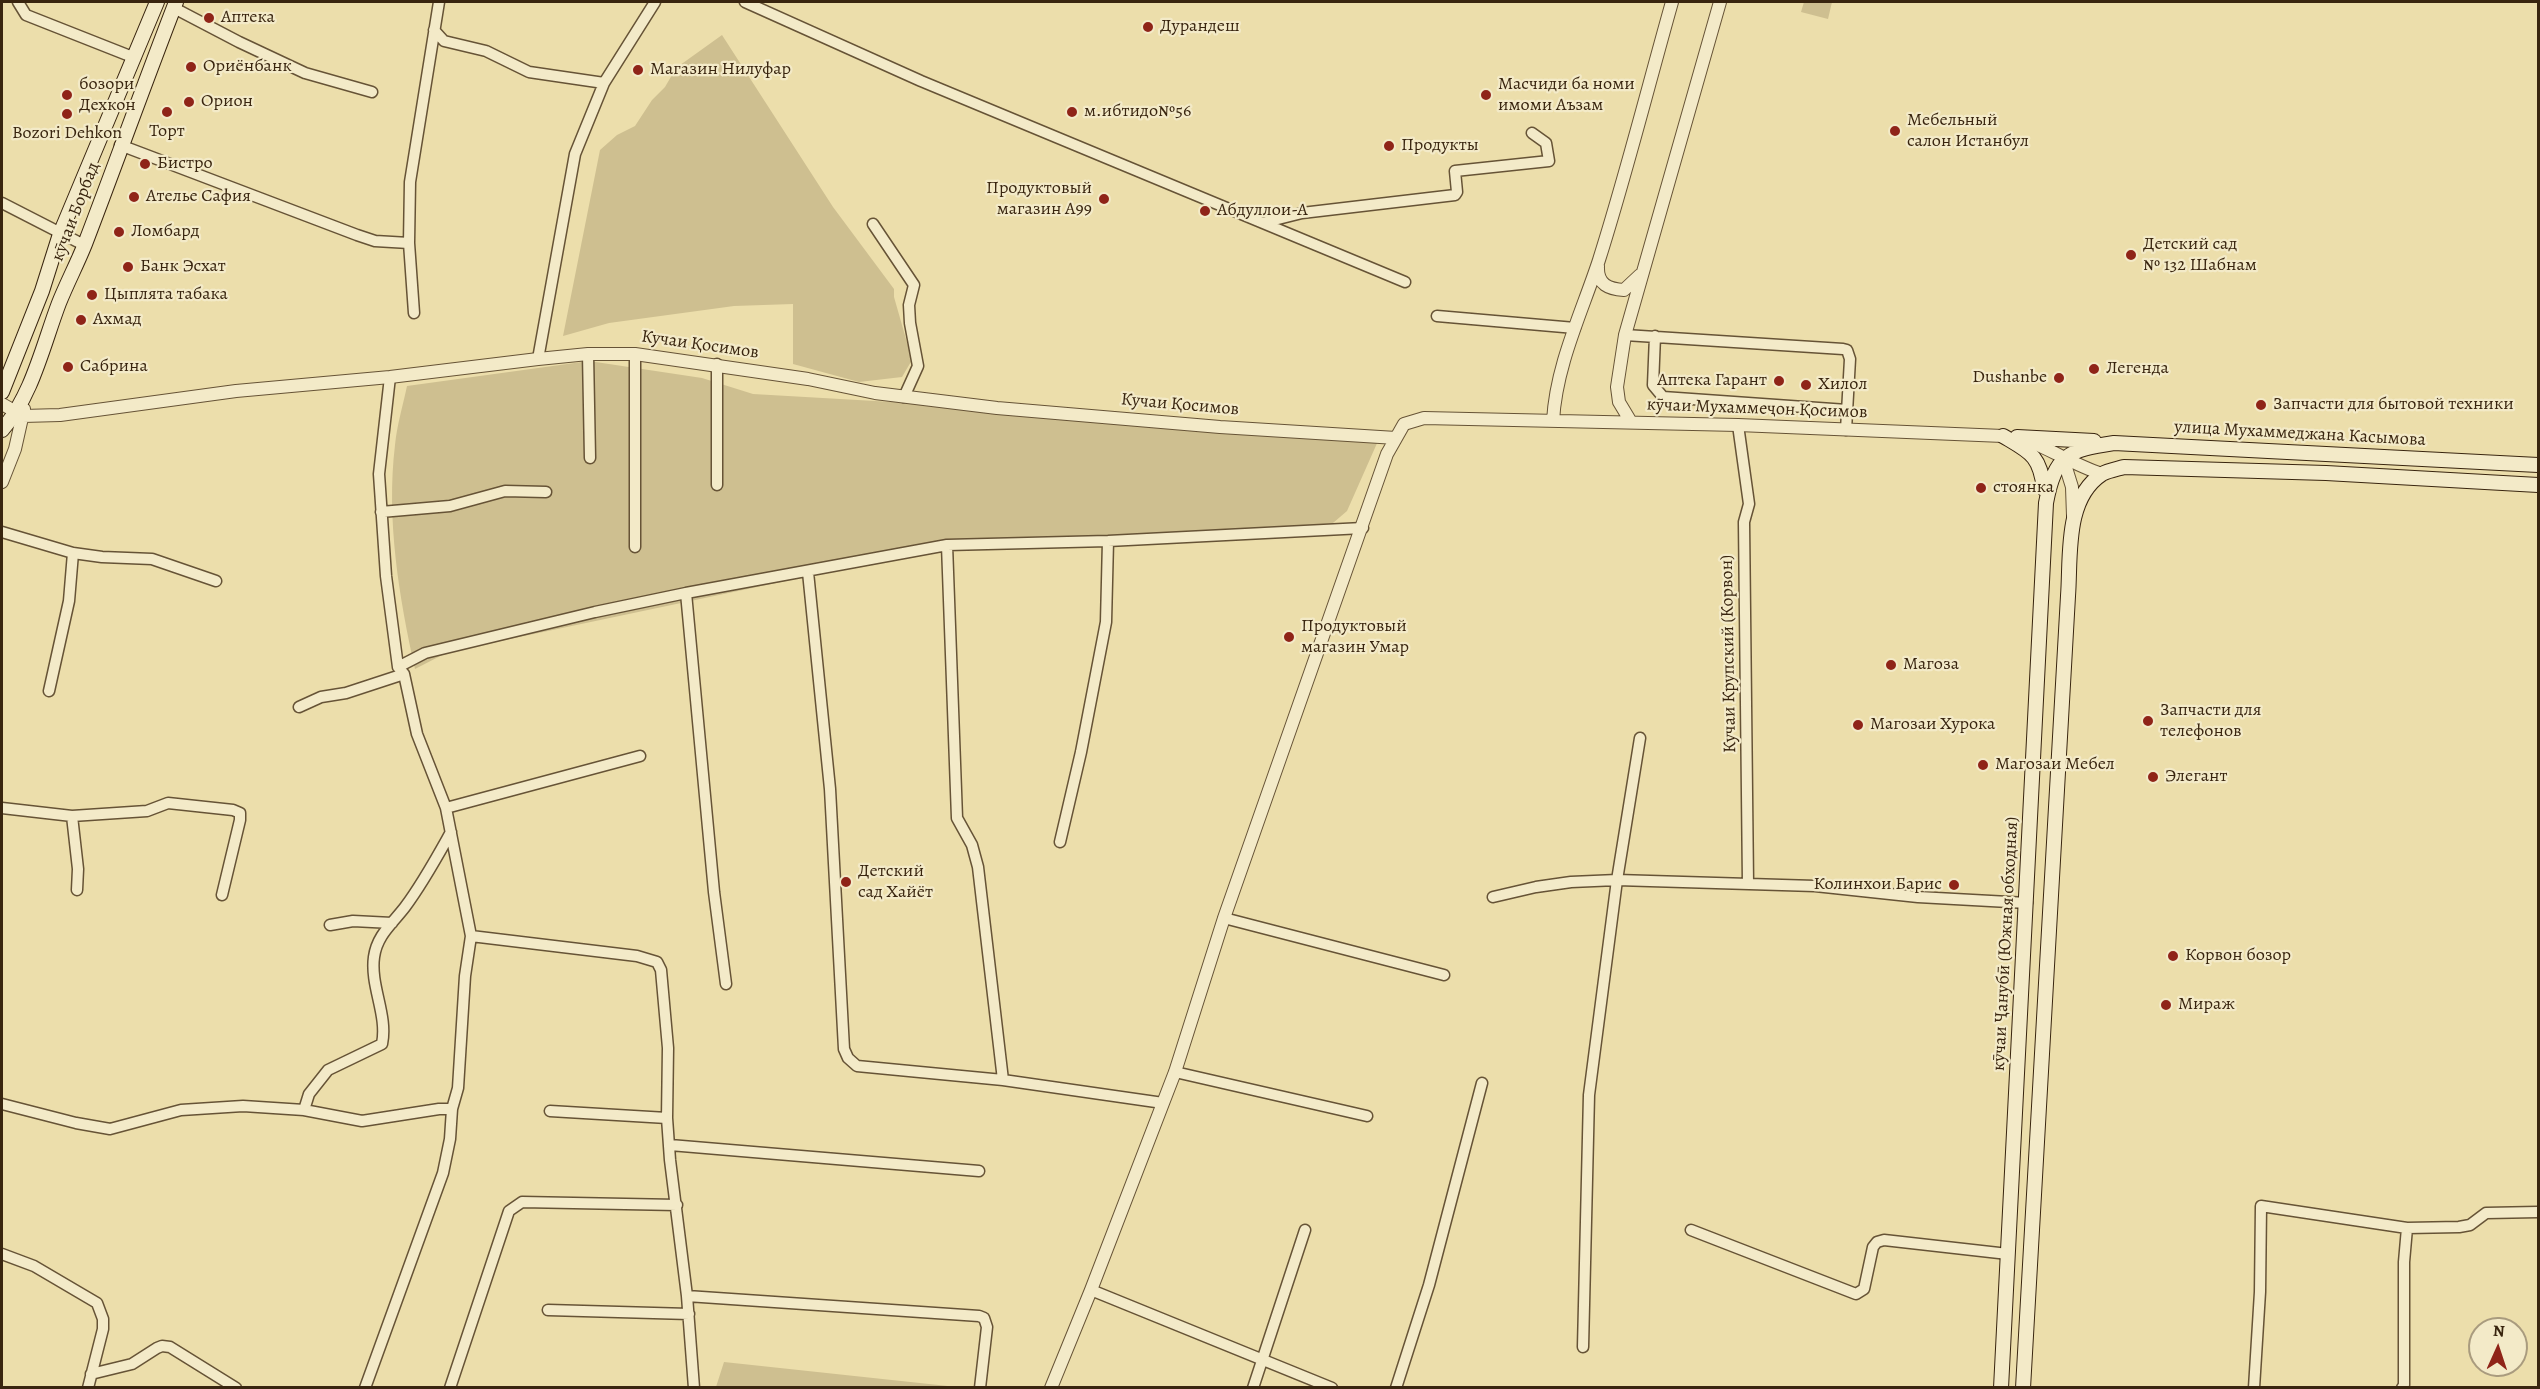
<!DOCTYPE html>
<html>
<head>
<meta charset="utf-8">
<style>
  body { margin:0 }
  #map { position:relative; width:2540px; height:1389px; overflow:hidden; background:#ecdeab; font-family:Alegreya,serif }
  canvas { display:block }
  .frame { position:absolute; inset:0; border:3px solid #39250f; pointer-events:none }
  .north { position:absolute; left:2468px; top:1317px; width:60px; height:60px; box-sizing:border-box; background:#f3eac8; border:2px solid #a99b7e; border-radius:50%; rotate:3deg; font-size:16px; font-weight:700; line-height:24px; text-align:center; color:#39250f }
  .north::after { content:''; display:block; margin:auto; width:21px; height:27px; background:#8f2418; clip-path:polygon(50% 0,100% 100%,50% 72%,0 100%) }
</style>
</head>
<body>
<div id="map">
<canvas width="2540" height="1389"></canvas>
<div class="frame"></div>
<div class="north">N</div>
</div>
<script>
const g = document.querySelector('canvas').getContext('2d');
g.lineJoin = 'round';
function fill(path, color) { g.fillStyle = color; g.fill(path, 'evenodd'); }
function stroke(path, color, width, dash) { g.strokeStyle = color; g.lineWidth = width; g.lineCap = dash ? 'butt' : 'round'; g.setLineDash(dash || []); g.stroke(path); }
function label(font, color, halo, rows, align = 'center') {
  g.font = font + ' Alegreya,serif'; g.lineWidth = 4.5; g.setLineDash([]); g.textBaseline = 'middle'; g.strokeStyle = halo; g.fillStyle = color; for (const [text, x, y, turn = 0] of rows) {
    g.save(); g.translate(x, y); g.rotate((+turn || 0) * Math.PI / 180); g.textAlign = isNaN(turn) ? turn : align; if (halo) g.strokeText(text, 0, 0); g.fillText(text, 0, 0); g.restore();
  }
}
const green = new Path2D(`
  M 1804,2 L 1832,2 L 1828,19 L 1801,12 Z
  M 722,35 L 833,207 L 894,289 L 894,297 L 912,360 L 902,377 L 859,382 L 793,364 L 793,304 L 734,306 L 609,323 L 563,336 L 600,150 L 617,135 L 635,126 L 652,100 L 665,87 L 676,68 Z
  M 589,361 L 702,378 L 753,394 L 997,408 L 1378,441 L 1347,511 L 1326,529 L 952,546 L 448,652 L 415,669 C 399,597 386,519 395,445 C 397,425 403,405 407,386 Z
  M 724,1362 L 957,1387 L 716,1387 Z`);
const minor = new Path2D(`
  M 18,2 L 26,15 L 135,58
  M 745,2 L 921,81 L 1405,282
  M 174,8 L 239,42 L 305,73 L 372,92
  M 434,30 L 444,41 L 486,51 L 529,72 L 604,83 L 575,154 L 538,359
  M 604,83 L 655,2
  M 120,145 L 357,235 L 375,241 L 409,243
  M 2,203 L 84,245
  M 1266,222 L 1302,213 L 1455,195 L 1457,192 L 1455,171 L 1549,161 L 1546,143 L 1532,133
  M 873,224 L 914,285 L 909,305 L 910,323 L 918,366 L 904,397
  M 414,313 L 409,243 L 410,182 L 439,2
  M 1437,316 L 1575,328
  M 1625,335 L 1843,349 L 1847,350 L 1850,359 L 1846,430
  M 1655,336 L 1653,385 L 1663,397 L 1847,410
  M 588,354 L 590,458
  M 635,354 L 635,547
  M 1738,425 L 1749,504 L 1744,522 L 1748,884
  M 717,485 L 717,364
  M 381,512 L 450,506 L 505,491 L 546,492
  M 2,532 L 73,553 L 102,557 L 152,559 L 216,581
  M 947,545 L 957,818 L 972,845 L 978,867 L 1003,1080
  M 808,572 L 830,789 L 844,1049 L 848,1058 L 857,1066 L 1003,1080 L 1163,1103
  M 686,593 L 714,892 L 726,984
  M 398,667 L 425,653 L 595,612 L 686,593 L 947,545 L 1108,541 L 1363,528
  M 49,691 L 69,601 L 73,553
  M 299,707 L 321,697 L 346,693 L 404,674
  M 2,808 L 72,816 L 147,811 L 168,803 L 233,810 L 240,813 L 240,820 L 222,895
  M 446,808 L 640,756
  M 72,816 L 78,869 L 77,890
  M 1060,842 L 1081,752 L 1106,622 L 1108,541
  M 1493,897 L 1536,887 L 1571,882 L 1617,880 L 1815,886 L 1918,897 L 2027,903
  M 1224,918 L 1444,975
  M 330,925 L 353,921 L 392,923
  M 471,936 L 637,956 L 657,962 L 661,970 L 668,1048 L 667,1118 L 670,1160 L 687,1296 L 694,1388
  M 1175,1072 L 1367,1116
  M 2,1104 L 76,1123 L 110,1129 L 181,1110 L 243,1106 L 304,1110 L 362,1121 L 439,1109 L 452,1109
  M 304,1110 L 309,1094 L 328,1070 L 382,1044 C 388,1015 370,986 374,957 C 377,935 392,924 405,907 C 423,883 437,857 451,832
  M 550,1111 L 667,1118
  M 670,1145 L 979,1171
  M 1691,1230 L 1856,1294 L 1864,1289 L 1873,1247 L 1877,1242 L 1884,1240 L 2008,1254
  M 2,1254 L 34,1266 L 97,1303 L 103,1319 L 103,1329 L 88,1388
  M 1091,1290 L 1332,1388
  M 687,1296 L 979,1316 L 984,1318 L 987,1327 L 980,1388
  M 548,1310 L 689,1314
  M 1583,1347 L 1589,1095 L 1617,880 L 1640,738
  M 91,1374 L 132,1364 L 157,1348 L 162,1346 L 170,1347 L 236,1388
  M 365,1388 L 443,1173 L 450,1139 L 452,1109 L 458,1088 L 465,976 L 471,936 L 446,808 L 417,734 L 404,674 L 398,667 L 386,576 L 379,474 L 390,377
  M 450,1388 L 509,1211 L 522,1202 L 677,1205
  M 1253,1388 L 1305,1230
  M 1396,1388 L 1429,1285 L 1482,1083
  M 2254,1388 L 2260,1292 L 2261,1206 L 2407,1228 L 2459,1227 L 2470,1225 L 2486,1213 L 2538,1212
  M 2402,1388 L 2404,1385 L 2404,1262 L 2407,1228`);
const tertiary = new Path2D(`
  M 1598,266 C 1597,285 1609,289 1624,290 L 1640,275
  M 2,404 L 23,416 L 60,415 L 236,391 L 390,377 L 538,359 L 588,354 L 635,354 L 808,379 L 875,393 L 997,408 L 1220,427 L 1396,438
  M 1553,421 C 1556,365 1582,312 1599,260 C 1626,175 1648,87 1672,2
  M 1631,422 L 1619,402 L 1617,387 L 1625,335 L 1720,2
  M 2024,439 C 2051,449 2074,465 2102,474
  M 2063,458 L 2072,487 L 2073,516
  M 2,482 L 15,449 L 24,409
  M 1051,1388 L 1091,1290 L 1175,1072 L 1224,918 L 1387,454 L 1404,424 L 1424,418 L 1738,425 L 2003,436`);
const secondary = new Path2D(`
  M 2,392 L 42,291 L 60,234 L 157,2
  M 2,430 C 32,396 43,345 59,303 C 67,283 77,264 85,244 C 116,163 145,82 176,2
  M 2003,436 C 2030,452 2040,455 2044,489
  M 2017,437 L 2094,441
  M 2001,1388 L 2046,503 C 2055,455 2068,450 2114,443 L 2538,465
  M 2023,1388 L 2068,596 C 2071,557 2064,499 2102,474 C 2107,471 2117,469 2124,467 L 2326,473 L 2538,485`);
const markers = [
  [209,18,6,"#8f2418"],
  [1148,27,6,"#8f2418"],
  [191,67,6,"#8f2418"],
  [638,70,6,"#8f2418"],
  [67,95,6,"#8f2418"],
  [1486,95,6,"#8f2418"],
  [189,102,6,"#8f2418"],
  [167,112,6,"#8f2418"],
  [1072,112,6,"#8f2418"],
  [67,114,6,"#8f2418"],
  [1895,131,6,"#8f2418"],
  [1389,146,6,"#8f2418"],
  [145,164,6,"#8f2418"],
  [134,197,6,"#8f2418"],
  [1104,199,6,"#8f2418"],
  [1205,211,6,"#8f2418"],
  [119,232,6,"#8f2418"],
  [2131,255,6,"#8f2418"],
  [128,267,6,"#8f2418"],
  [92,295,6,"#8f2418"],
  [81,320,6,"#8f2418"],
  [68,367,6,"#8f2418"],
  [2094,369,6,"#8f2418"],
  [2059,378,6,"#8f2418"],
  [1779,381,6,"#8f2418"],
  [1806,385,6,"#8f2418"],
  [2261,405,6,"#8f2418"],
  [1981,488,6,"#8f2418"],
  [1289,637,6,"#8f2418"],
  [1891,665,6,"#8f2418"],
  [2148,721,6,"#8f2418"],
  [1858,725,6,"#8f2418"],
  [1983,765,6,"#8f2418"],
  [2153,777,6,"#8f2418"],
  [846,882,6,"#8f2418"],
  [1954,885,6,"#8f2418"],
  [2173,956,6,"#8f2418"],
  [2166,1005,6,"#8f2418"]
];
const poiNames = [
  ["Аптека",221,18],
  ["Дурандеш",1160,27],
  ["Ориёнбанк",203,67],
  ["Магазин Нилуфар",650,70],
  ["бозори",79,85],
  ["Дехкон",79,106],
  ["Масчиди ба номи",1498,85],
  ["имоми Аъзам",1498,106],
  ["Орион",201,102],
  ["м.ибтидо№56",1084,112],
  ["Мебельный",1907,121],
  ["салон Истанбул",1907,142],
  ["Торт",167,132,"center"],
  ["Bozori Dehkon",67,134,"center"],
  ["Продукты",1401,146],
  ["Бистро",157,164],
  ["Продуктовый",1092,189,"right"],
  ["магазин А99",1092,210,"right"],
  ["Ателье Сафия",146,197],
  ["Абдуллои-А",1217,211],
  ["Ломбард",131,232],
  ["Детский сад",2143,245],
  ["№ 132 Шабнам",2143,266],
  ["Банк Эсхат",140,267],
  ["Цыплята табака",104,295],
  ["Ахмад",93,320],
  ["Сабрина",80,367],
  ["Легенда",2106,369],
  ["Dushanbe",2047,378,"right"],
  ["Аптека Гарант",1767,381,"right"],
  ["Хилол",1818,385],
  ["Запчасти для бытовой техники",2273,405],
  ["стоянка",1993,488],
  ["Продуктовый",1301,627],
  ["магазин Умар",1301,648],
  ["Магоза",1903,665],
  ["Запчасти для",2160,711],
  ["телефонов",2160,732],
  ["Магозаи Хурока",1870,725],
  ["Магозаи Мебел",1995,765],
  ["Элегант",2165,777],
  ["Детский",858,872],
  ["сад Хайёт",858,893],
  ["Колинхои Барис",1942,885,"right"],
  ["Корвон бозор",2185,956],
  ["Мираж",2178,1005]
];
const streetNames = [
  ["кӯчаи Борбад",76,212,-69],
  ["Кучаи Қосимов",700,345,8],
  ["Кучаи Қосимов",1180,405,5],
  ["кӯчаи Мухаммеҷон Қосимов",1757,409,2],
  ["улица Мухаммеджана Касымова",2300,434,3],
  ["Кучаи Крупский (Корвон)",1729,654,-91],
  ["кӯчаи Ҷанубӣ (Южная обходная)",2006,944,-87]
];
fill(green, '#cebf90');
stroke(minor, '#665336', 13);
stroke(tertiary, '#665336', 14);
stroke(secondary, '#39250f', 16);
stroke(minor, '#f3eac8', 10);
stroke(tertiary, '#f3eac8', 12);
stroke(secondary, '#f3eac8', 14);
for (const [x, y, r, color] of markers) { const dot = new Path2D(); dot.arc(x, y, r, 0, 2 * Math.PI); g.fillStyle = color; g.fill(dot); stroke(dot, '#f3eac8', 2); }
label('18px', '#39250f', '#f3eac8', poiNames, 'left');
label('18px', '#39250f', '#f3eac8', streetNames);
</script>
</body>
</html>
